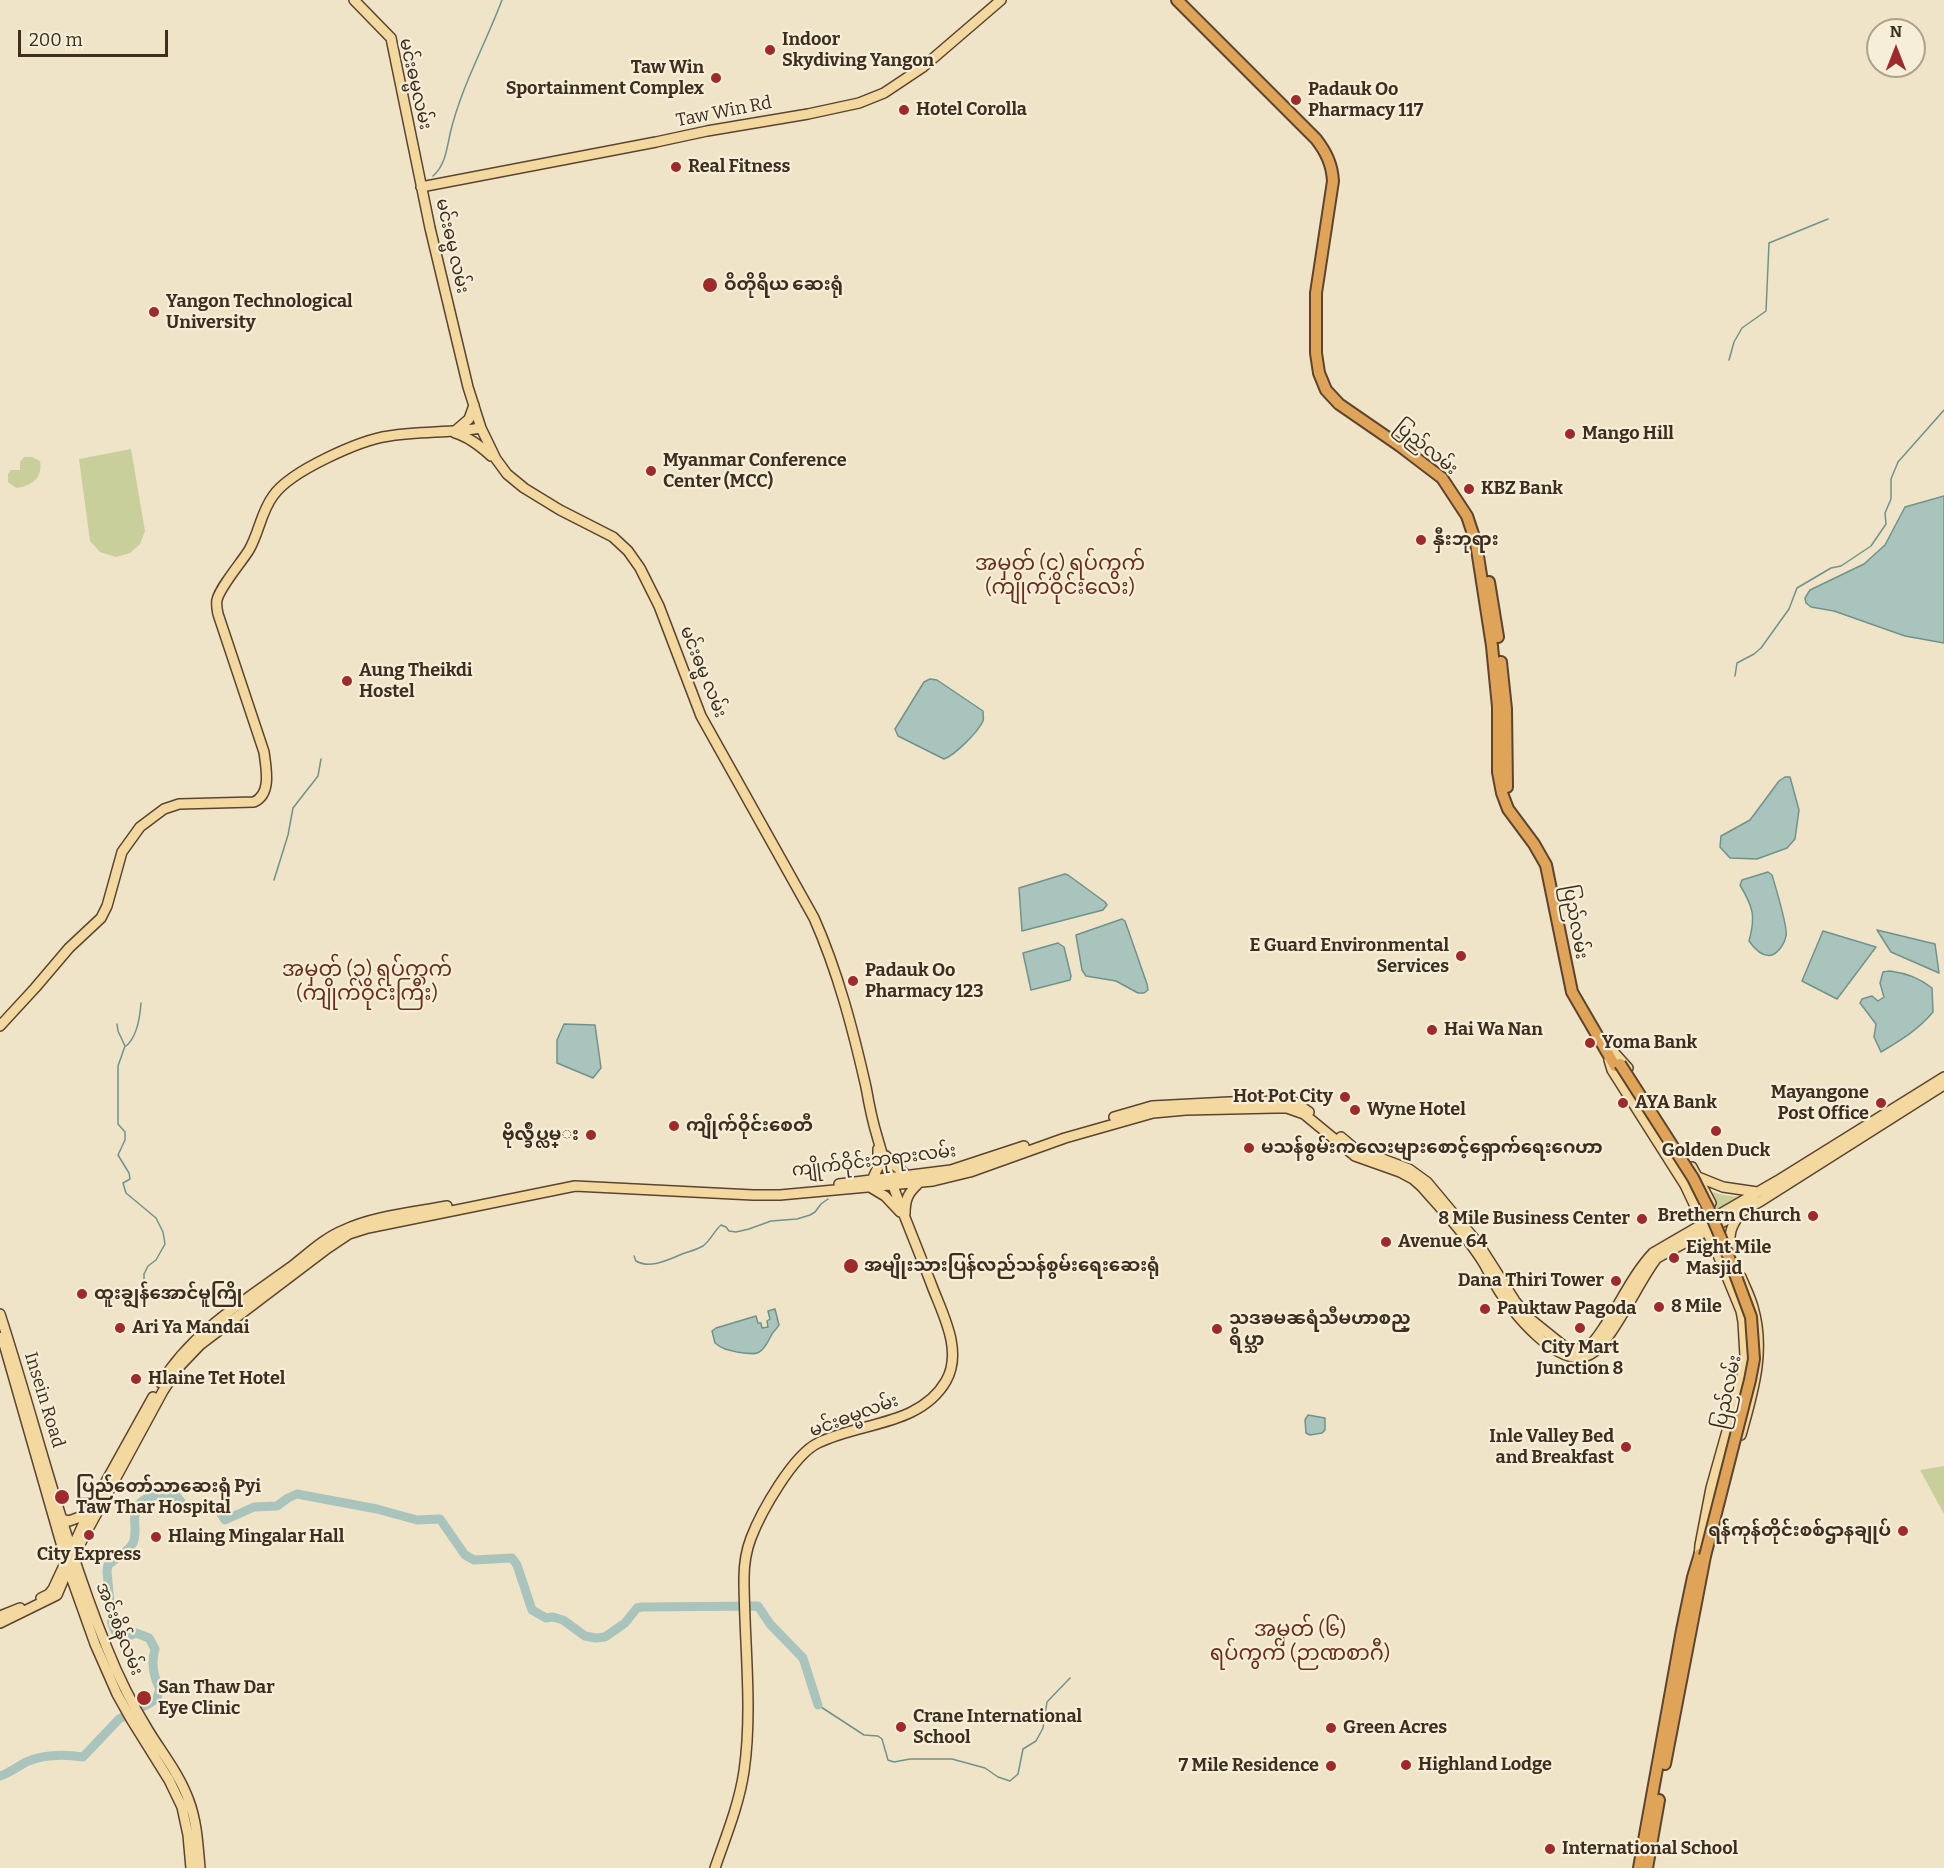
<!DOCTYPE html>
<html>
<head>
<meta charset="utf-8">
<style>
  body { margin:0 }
  #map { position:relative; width:1944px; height:1868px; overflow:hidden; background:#f0e4c8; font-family:Bitter,serif }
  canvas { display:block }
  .north { position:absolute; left:1866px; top:18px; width:60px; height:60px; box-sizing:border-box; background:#f7eed8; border:2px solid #ada18e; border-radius:50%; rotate:0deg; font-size:16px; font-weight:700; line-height:24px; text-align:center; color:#3d2e20 }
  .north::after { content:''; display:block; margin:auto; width:21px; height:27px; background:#9e2a2b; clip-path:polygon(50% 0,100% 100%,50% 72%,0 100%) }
  .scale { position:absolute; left:18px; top:30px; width:150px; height:27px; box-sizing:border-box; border:3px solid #3d2e20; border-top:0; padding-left:8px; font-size:18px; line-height:21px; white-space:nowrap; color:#3d2e20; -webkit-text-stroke:4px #f7eed8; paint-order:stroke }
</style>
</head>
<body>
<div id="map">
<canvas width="1944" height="1868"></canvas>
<div class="north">N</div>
<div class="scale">200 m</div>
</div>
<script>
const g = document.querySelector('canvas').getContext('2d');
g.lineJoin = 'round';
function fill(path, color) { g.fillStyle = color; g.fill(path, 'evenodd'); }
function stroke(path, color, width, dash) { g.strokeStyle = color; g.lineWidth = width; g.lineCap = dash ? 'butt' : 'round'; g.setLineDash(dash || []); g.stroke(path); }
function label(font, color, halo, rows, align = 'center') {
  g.font = font + ' Bitter,"Noto Sans Myanmar",serif'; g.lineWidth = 4.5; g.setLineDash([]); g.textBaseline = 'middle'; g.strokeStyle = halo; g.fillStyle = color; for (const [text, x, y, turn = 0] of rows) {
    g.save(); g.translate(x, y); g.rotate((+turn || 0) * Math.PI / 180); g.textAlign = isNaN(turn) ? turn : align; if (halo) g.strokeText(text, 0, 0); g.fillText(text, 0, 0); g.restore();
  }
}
const green = new Path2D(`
  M 131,449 L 145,531 L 140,544 L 130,553 L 116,557 L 100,552 L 90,541 L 79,459 Z
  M 24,457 L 32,457 L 40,461 C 43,478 32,486 16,488 L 8,482 L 8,474 L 11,470 L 20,470 L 20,462 Z
  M 1706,1190 L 1723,1195 L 1741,1197 L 1717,1210 Z
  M 1944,1466 L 1944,1514 L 1920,1470 Z`);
const water = new Path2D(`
  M 1944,496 L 1944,643 L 1905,636 L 1834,611 L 1811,607 L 1806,603 L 1805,598 L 1810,590 L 1864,564 L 1885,545 L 1905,507 Z
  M 930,679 L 937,680 L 983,711 C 983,716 984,717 983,721 C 978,732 955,755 944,759 L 898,736 L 895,729 L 924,682 Z
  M 1785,777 L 1790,777 L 1799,810 L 1795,839 L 1787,848 L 1757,859 L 1730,858 L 1720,847 L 1721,836 L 1750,820 L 1779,781 Z
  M 1768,872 L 1772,875 C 1775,885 1788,928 1786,936 C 1785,943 1779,952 1772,955 C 1762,958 1754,948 1749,941 C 1756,916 1753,907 1740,885 L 1742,880 Z
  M 1065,874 L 1068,875 L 1105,902 L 1107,905 L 1103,910 L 1022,931 L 1019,888 Z
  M 1122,919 L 1125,921 L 1147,984 L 1148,990 L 1144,993 L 1138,993 L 1116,981 L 1086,976 L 1082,970 L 1076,935 Z
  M 1877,930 L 1935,944 L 1939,973 L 1891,952 Z
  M 1823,931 L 1876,947 L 1837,999 L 1802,981 Z
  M 1058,943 L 1064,947 L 1071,976 L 1070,980 L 1031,990 L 1023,953 Z
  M 1890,971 C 1905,973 1920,978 1932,988 L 1933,1012 C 1918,1030 1901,1040 1881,1052 L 1874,1037 L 1876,1024 L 1860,1003 L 1862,999 L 1872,996 L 1878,1001 L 1884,997 L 1880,983 L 1883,972 Z
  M 564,1024 L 595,1025 L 601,1068 L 593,1078 L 557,1063 L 557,1040 Z
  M 775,1309 L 779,1325 C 777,1329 772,1332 771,1336 C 761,1356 758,1355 737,1352 C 728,1350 722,1349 715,1343 L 712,1331 L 716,1328 L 756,1316 L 758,1323 L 761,1323 L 762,1328 L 768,1327 L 767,1321 L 770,1319 L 768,1311 Z
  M 1308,1415 L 1325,1418 L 1325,1430 L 1322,1433 L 1310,1435 L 1306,1433 L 1305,1420 Z`);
const stream = new Path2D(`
  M 433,176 C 445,166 447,148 450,134 C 461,87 485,45 502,0
  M 1729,360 L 1734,342 L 1742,328 L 1766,311 L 1769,243 L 1828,219
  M 1735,676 L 1737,663 L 1754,654 L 1761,648 L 1789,609 L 1797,588 L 1831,568 L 1841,566 L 1871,546 L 1886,524 L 1885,513 L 1891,499 L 1891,479 L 1898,462 L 1944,410
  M 274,880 L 288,835 L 293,808 L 318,776 L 321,759
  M 117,1024 L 118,1031 L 125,1046 L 118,1066 L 118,1124 L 125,1132 L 125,1140 L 118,1155 L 129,1173 L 130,1179 L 123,1183 L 126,1193 L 156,1218 L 163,1232 L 165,1244 L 156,1260 L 148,1266 L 144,1274 L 144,1285
  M 126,1046 C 137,1037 140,1017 141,1003
  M 634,1256 L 636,1261 C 651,1270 671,1258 685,1253 C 691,1251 698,1249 703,1246 C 711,1240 714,1231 721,1225 L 726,1227 L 729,1231 L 736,1232 L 749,1229 L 771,1221 L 797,1219 L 810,1215 L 815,1212 L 821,1204 L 828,1199
  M 818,1705 L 864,1735 L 878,1736 L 882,1739 L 888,1760 L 894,1762 L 910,1759 L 952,1759 L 985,1768 L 998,1777 L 1010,1781 L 1018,1774 L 1023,1749 L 1036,1741 L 1043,1728 L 1047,1702 L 1070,1678`);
const river = new Path2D(`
  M 0,1776 C 9,1773 17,1767 26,1762 C 44,1754 64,1754 83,1757 L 119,1719 L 150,1703 L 157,1698 L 160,1689 C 153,1676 151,1663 155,1649 L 149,1638 L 136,1633 L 126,1637 L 115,1631 L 112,1624 L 107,1571 L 108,1565 C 115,1559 129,1551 133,1543 C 138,1532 132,1519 136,1509 C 141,1496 162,1493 175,1494 L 184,1506 C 193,1509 209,1504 216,1507 C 220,1510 222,1516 225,1520 L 254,1507 L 277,1506 L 288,1498 L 297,1494 L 377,1509 L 417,1520 L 440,1519 L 465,1555 L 474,1560 L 512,1558 L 517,1565 L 532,1610 L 546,1618 L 553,1617 L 563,1620 L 585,1636 L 596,1638 L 605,1637 L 625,1623 L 637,1608 L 642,1607 L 758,1606 L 770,1624 L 803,1658 L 818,1705`);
const major = new Path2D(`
  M 354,0 L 391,38 L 430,228 L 468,387 L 481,428 L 496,459 L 507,474 L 524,488 L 560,510 L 613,537 L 628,551 L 640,568 L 659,606 L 701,716 L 814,918 C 838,972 853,1030 866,1087 C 869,1104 872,1120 877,1136 C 891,1187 913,1236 932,1286 C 943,1315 963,1351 946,1381 C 920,1426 860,1422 818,1443 C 793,1455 761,1512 751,1538 C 746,1551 744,1565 744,1578 C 744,1641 753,1709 744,1771 C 739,1805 726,1836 715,1868
  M 421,187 L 656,142 L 707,131 L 808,114 L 859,103 L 884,93 L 923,67 L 1001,0
  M 455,431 L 469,419 L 474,405
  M 455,433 C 469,437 480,446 491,456
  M 0,1026 L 35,988 L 69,948 L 101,918 L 107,906 L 122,852 L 140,827 L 164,809 L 179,804 L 254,802 C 272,794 266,768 264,752 L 218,614 C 217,609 216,605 217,600 C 220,587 241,563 249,550 C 259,533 261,512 273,496 C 290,471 360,440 389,436 C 420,431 451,433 481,428
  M 1611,1049 L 1628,1068
  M 1609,1060 L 1612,1070 L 1685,1185 L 1718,1255 L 1741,1311 L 1743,1322 L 1745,1356 L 1741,1381 L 1711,1488 L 1700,1545 L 1699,1558
  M 1114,1117 L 1152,1106 L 1229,1102 L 1286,1101 L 1296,1103 L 1309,1112
  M 1341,1137 L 1354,1148 L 1409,1169 L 1427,1182 L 1478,1243 L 1515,1301 L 1529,1318 L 1565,1347 C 1573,1350 1581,1350 1588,1346 C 1596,1341 1601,1331 1606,1324 C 1622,1300 1634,1273 1653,1253 L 1777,1181 L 1944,1077
  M 886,1156 L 894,1165 L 908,1176
  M 1692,1167 L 1711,1203
  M 1698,1177 L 1723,1187 L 1757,1192
  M 872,1180 L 878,1167 L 878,1149
  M 839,1184 L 951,1170 L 1024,1146
  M 870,1187 L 885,1196 L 900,1212
  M 905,1214 C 905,1199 908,1193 919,1183
  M 1730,1247 C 1729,1234 1731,1226 1739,1216
  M 1741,1277 C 1745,1287 1750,1296 1753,1307 C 1766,1351 1753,1392 1741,1435
  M 0,1314 C 36,1425 63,1540 107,1648 C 118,1676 132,1704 148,1730 C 162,1753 180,1775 189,1801 C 197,1822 198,1846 200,1868
  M 2,1337 L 69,1571 L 95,1644 L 117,1694 L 131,1719 L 169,1780 L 182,1807 L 188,1835 L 191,1868
  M 161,1383 C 191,1333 245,1300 291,1267 C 308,1254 324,1238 344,1230 C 372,1216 416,1212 447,1206
  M 62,1519 L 69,1521 L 88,1514
  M 41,1598 L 49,1594 L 53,1589 L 88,1514 L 153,1397
  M 0,1616 L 20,1608
  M 0,1623 L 57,1595 L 73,1557 L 163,1391 L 178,1368 L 200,1345 L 328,1248 L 349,1234 L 368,1228 L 575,1186 L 753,1195 L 780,1195 L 933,1181 L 970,1172 L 1065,1138 L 1153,1113 L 1186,1110 L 1275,1108 L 1287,1108 L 1304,1114 L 1355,1156 L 1400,1172 L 1413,1179 L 1422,1187 C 1443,1211 1466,1235 1483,1262 C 1488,1270 1491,1278 1496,1286 C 1510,1310 1558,1370 1589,1355 C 1611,1345 1639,1280 1657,1258 L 1761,1201 L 1944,1085`);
const highway = new Path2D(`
  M 1177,0 L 1316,139 C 1326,152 1332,164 1333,181 L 1316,293 L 1316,353 L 1319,373 L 1326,390 L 1339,404 L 1400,446 L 1442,478 L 1467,516 L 1476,543 L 1492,646 L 1498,707 L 1498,772 L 1502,793 L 1508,809 L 1534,844 L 1546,865 L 1572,992 L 1615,1066
  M 1489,582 L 1498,637
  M 1501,662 L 1506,709 L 1507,787
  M 1665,1764 L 1705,1556
  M 1639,1868 L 1682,1630 L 1693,1577 L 1700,1554
  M 1647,1868 L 1659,1800`);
const highwayBridge = new Path2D(`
  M 1620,1064 L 1693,1178 L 1709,1210 L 1728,1255 L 1751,1317 L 1754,1359 L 1750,1380 L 1705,1556`);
const markers = [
  [770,50,6,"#9e2a2b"],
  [716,78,6,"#9e2a2b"],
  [1296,100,6,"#9e2a2b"],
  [904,110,6,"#9e2a2b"],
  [676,167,6,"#9e2a2b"],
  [710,285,8,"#9e2a2b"],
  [154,312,6,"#9e2a2b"],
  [1570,434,6,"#9e2a2b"],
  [651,471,6,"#9e2a2b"],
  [1469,489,6,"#9e2a2b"],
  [1421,540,6,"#9e2a2b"],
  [347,681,6,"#9e2a2b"],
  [1461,956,6,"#9e2a2b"],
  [853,981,6,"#9e2a2b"],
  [1432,1030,6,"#9e2a2b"],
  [1590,1043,6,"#9e2a2b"],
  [1345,1097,6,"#9e2a2b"],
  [1623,1103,6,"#9e2a2b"],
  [1881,1103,6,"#9e2a2b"],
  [1355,1110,6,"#9e2a2b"],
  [674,1126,6,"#9e2a2b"],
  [1716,1131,6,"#9e2a2b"],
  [591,1135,6,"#9e2a2b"],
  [1249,1148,6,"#9e2a2b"],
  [1813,1216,6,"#9e2a2b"],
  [1642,1219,6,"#9e2a2b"],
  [1386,1242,6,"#9e2a2b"],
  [1674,1258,6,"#9e2a2b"],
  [851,1266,8,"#9e2a2b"],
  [1616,1281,6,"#9e2a2b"],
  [82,1294,6,"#9e2a2b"],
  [1659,1307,6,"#9e2a2b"],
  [1485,1309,6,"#9e2a2b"],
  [120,1328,6,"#9e2a2b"],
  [1580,1328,6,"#9e2a2b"],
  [1217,1329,6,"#9e2a2b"],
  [136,1379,6,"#9e2a2b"],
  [1626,1447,6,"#9e2a2b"],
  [62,1497,8,"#9e2a2b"],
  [1903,1531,6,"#9e2a2b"],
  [89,1535,6,"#9e2a2b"],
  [156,1537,6,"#9e2a2b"],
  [144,1698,8,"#9e2a2b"],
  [901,1727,6,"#9e2a2b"],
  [1331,1728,6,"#9e2a2b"],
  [1406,1765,6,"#9e2a2b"],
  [1331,1766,6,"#9e2a2b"],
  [1550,1849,6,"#9e2a2b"]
];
const poiNames = [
  ["Indoor",782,40],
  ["Skydiving Yangon",782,61],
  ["Taw Win",704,68,"right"],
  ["Sportainment Complex",704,89,"right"],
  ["Padauk Oo",1308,90],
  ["Pharmacy 117",1308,111],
  ["Hotel Corolla",916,110],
  ["Real Fitness",688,167],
  ["ဝိတိုရိယ ဆေးရုံ",724,285],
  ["Yangon Technological",166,302],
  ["University",166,323],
  ["Mango Hill",1582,434],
  ["Myanmar Conference",663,461],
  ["Center (MCC)",663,482],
  ["KBZ Bank",1481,489],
  ["နှီးဘုရား",1433,540],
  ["Aung Theikdi",359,671],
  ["Hostel",359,692],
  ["E Guard Environmental",1449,946,"right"],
  ["Services",1449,967,"right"],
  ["Padauk Oo",865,971],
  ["Pharmacy 123",865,992],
  ["Hai Wa Nan",1444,1030],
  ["Yoma Bank",1602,1043],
  ["Mayangone",1869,1093,"right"],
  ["Post Office",1869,1114,"right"],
  ["Hot Pot City",1333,1097,"right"],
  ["AYA Bank",1635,1103],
  ["Wyne Hotel",1367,1110],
  ["ကျိုက်ဝိုင်းစေတီ",686,1126],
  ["ဗိုလ္ခ်ဳပ္လမ္း",579,1135,"right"],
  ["မသန်စွမ်းကလေးများစောင့်ရှောက်ရေးဂေဟာ",1261,1148],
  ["Golden Duck",1716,1151,"center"],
  ["Brethern Church",1801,1216,"right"],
  ["8 Mile Business Center",1630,1219,"right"],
  ["Avenue 64",1398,1242],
  ["Eight Mile",1686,1248],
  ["Masjid",1686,1269],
  ["အမျိုးသားပြန်လည်သန်စွမ်းရေးဆေးရုံ",864,1266],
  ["Dana Thiri Tower",1604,1281,"right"],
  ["ထူးချွန်အောင်မူကြို",94,1294],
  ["8 Mile",1671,1307],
  ["Pauktaw Pagoda",1497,1309],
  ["သဒၶမၼရံသီမဟာစည္",1229,1319],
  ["ရိပ္သာ",1229,1340],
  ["Ari Ya Mandai",132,1328],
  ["City Mart",1580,1348,"center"],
  ["Junction 8",1580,1369,"center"],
  ["Hlaine Tet Hotel",148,1379],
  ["Inle Valley Bed",1614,1437,"right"],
  ["and Breakfast",1614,1458,"right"],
  ["ပြည်တော်သာဆေးရုံ Pyi",76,1487],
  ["Taw Thar Hospital",76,1508],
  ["ရန်ကုန်တိုင်းစစ်ဌာနချုပ်",1891,1531,"right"],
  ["Hlaing Mingalar Hall",168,1537],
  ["City Express",89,1555,"center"],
  ["San Thaw Dar",158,1688],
  ["Eye Clinic",158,1709],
  ["Crane International",913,1717],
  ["School",913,1738],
  ["Green Acres",1343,1728],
  ["Highland Lodge",1418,1765],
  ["7 Mile Residence",1319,1766,"right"],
  ["International School",1562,1849]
];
const streetNames = [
  ["မင်းဓမ္မလမ်း",415,84,77],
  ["Taw Win Rd",724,112,-11],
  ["မင်းဓမ္မ လမ်း",452,246,77],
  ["ပြည်လမ်း",1426,448,39],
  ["မင်းဓမ္မ လမ်း",703,672,68],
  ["ပြည်လမ်း",1575,922,80],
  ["ကျိုက်ဝိုင်းဘုရားလမ်း",874,1161,-7],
  ["ပြည်လမ်း",1728,1392,-78],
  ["Insein Road",44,1400,73],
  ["မင်းဓမ္မလမ်း",854,1416,-20],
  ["အင်းစိန်လမ်း",119,1629,68]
];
const quarterNames = [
  ["အမှတ် (၄) ရပ်ကွက်",1060,564],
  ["(ကျိုက်ဝိုင်းလေး)",1060,588],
  ["အမှတ် (၃) ရပ်ကွက်",367,970],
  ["(ကျိုက်ဝိုင်းကြီး)",367,994],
  ["အမှတ် (၆)",1300,1630],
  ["ရပ်ကွက် (ဉာဏစာဂီ)",1300,1654]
];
fill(green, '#c9cf9b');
fill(water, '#a9c4bc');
stroke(water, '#6f938a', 1.5);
stroke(stream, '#6f938a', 1.5);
stroke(river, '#a9c4bc', 9);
stroke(major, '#5b4430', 12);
stroke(highway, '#5b4430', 14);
stroke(major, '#f3d9a0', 9);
stroke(highway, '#e0a458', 10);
stroke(highwayBridge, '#5b4430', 14, []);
stroke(highwayBridge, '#e0a458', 10);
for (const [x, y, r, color] of markers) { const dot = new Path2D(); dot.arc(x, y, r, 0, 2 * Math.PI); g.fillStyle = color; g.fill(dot); stroke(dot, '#f7eed8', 2); }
label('bold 18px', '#3d2e20', '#f7eed8', poiNames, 'left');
label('18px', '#3d2e20', '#f7eed8', streetNames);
label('21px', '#6b2e1e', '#f7eed8', quarterNames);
</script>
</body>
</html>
